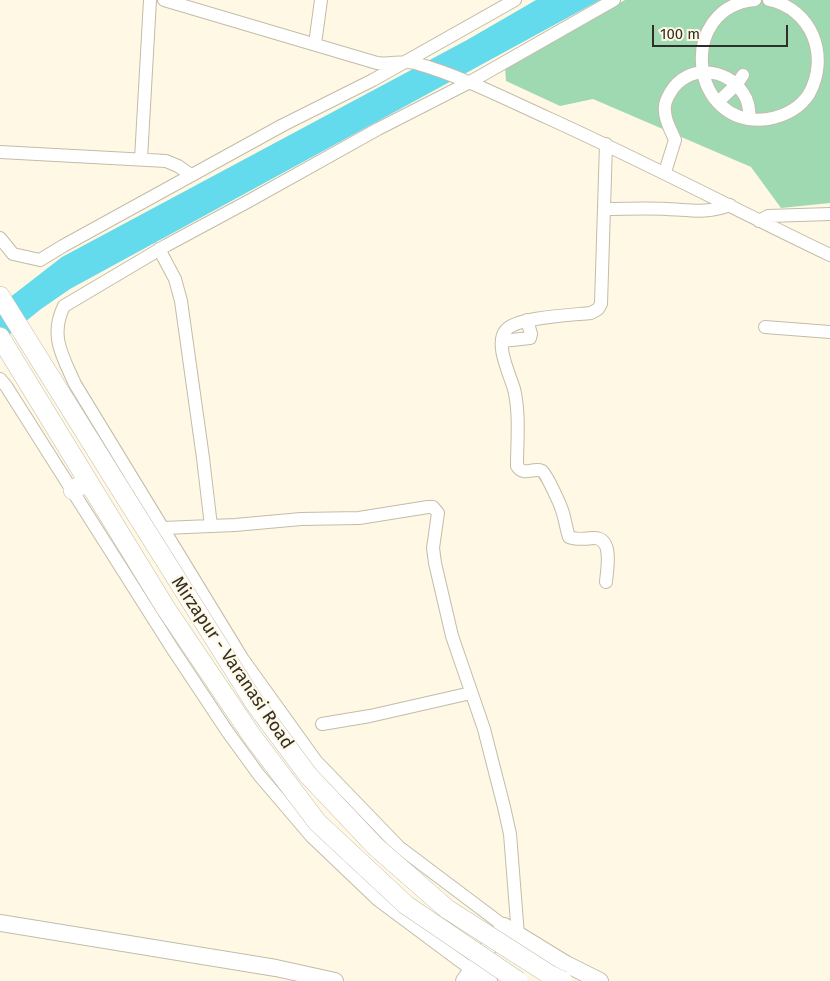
<!DOCTYPE html>
<html>
<head>
<meta charset="utf-8">
<style>
  body { margin:0 }
  #map { position:relative; width:830px; height:981px; overflow:hidden; background:#fff8e4; font-family:"Fira Sans",sans-serif }
  canvas { display:block }
  .scale { position:absolute; left:652px; top:25px; width:136px; height:22px; box-sizing:border-box; border:2px solid #302e26; border-top:0; padding-left:6px; font-size:15px; line-height:18px; white-space:nowrap; color:#302e26; -webkit-text-stroke:4px #fff8e4; paint-order:stroke }
</style>
</head>
<body>
<div id="map">
<canvas width="830" height="981"></canvas>
<div class="scale">100 m</div>
</div>
<script>
const g = document.querySelector('canvas').getContext('2d');
g.lineJoin = 'round';
function fill(path, color) { g.fillStyle = color; g.fill(path, 'evenodd'); }
function stroke(path, color, width, dash) { g.strokeStyle = color; g.lineWidth = width; g.lineCap = dash ? 'butt' : 'round'; g.setLineDash(dash || []); g.stroke(path); }
function label(font, color, halo, rows, align = 'center') {
  g.font = font + ' "Fira Sans",sans-serif'; g.lineWidth = 4; g.setLineDash([]); g.textBaseline = 'middle'; g.strokeStyle = halo; g.fillStyle = color; for (const [text, x, y, turn = 0] of rows) {
    g.save(); g.translate(x, y); g.rotate((+turn || 0) * Math.PI / 180); g.textAlign = isNaN(turn) ? turn : align; if (halo) g.strokeText(text, 0, 0); g.fillText(text, 0, 0); g.restore();
  }
}
const green = new Path2D(`
  M 625,0 L 830,0 L 830,203 L 781,208 L 751,167 L 593,99 L 560,106 L 506,81 L 505,66 Z`);
const water = new Path2D(`
  M 536,0 L 600,0 L 70,289 L 41,309 L 0,342 L 0,305 L 62,257 L 467,40 Z`);
const minor = new Path2D(`
  M 164,0 L 377,63 C 390,65 403,60 415,63 C 461,76 504,98 548,118 C 643,161 736,210 830,255
  M 755,0 C 676,7 689,130 768,119 C 784,116 800,108 809,94 C 830,56 812,9 769,0
  M 315,44 L 321,0
  M 718,102 L 737,84 L 743,75
  M 0,152 L 166,161 L 178,166 L 191,175
  M 141,159 L 150,0
  M 665,172 L 675,140 C 671,130 665,121 665,111 C 664,105 667,98 670,93 C 686,64 727,67 743,93 C 749,101 749,110 750,119
  M 604,209 C 625,209 646,208 667,209 C 691,210 707,214 730,205
  M 759,221 L 768,216 L 830,214
  M 0,238 L 13,254 L 40,260 L 63,246 L 283,125 L 373,80 L 515,0
  M 159,249 L 175,279 L 181,301 L 203,458 L 211,526
  M 765,327 L 830,332
  M 502,341 L 530,338 L 531,334 L 527,320
  M 0,379 L 6,386 L 172,648 L 227,731 L 259,775 L 312,837 L 378,900 L 472,970
  M 163,528 L 235,525 L 301,519 L 359,518 L 428,507 L 433,507 L 438,513 L 433,548 L 435,563 L 452,636 L 484,729 L 504,807 L 510,834 L 518,935
  M 606,582 C 607,569 614,537 593,538 C 585,539 576,540 569,537 C 566,528 565,519 562,510 C 560,504 546,473 542,471 C 533,467 524,477 517,466 C 517,442 520,413 514,389 C 510,375 494,343 506,330 C 517,317 573,315 591,313 L 598,309 L 601,304 L 606,144
  M 322,724 L 370,716 L 471,693
  M 504,926 L 399,847 L 316,761 L 242,658 L 75,384 C 63,357 49,336 64,306 L 167,245 L 247,202 L 378,129 L 470,82 L 614,0`);
const major = new Path2D(`
  M 0,923 L 276,968 L 335,981
  M 472,970 L 489,981
  M 464,981 L 504,926 L 566,964 L 600,981`);
const highway = new Path2D(`
  M 0,296 L 124,495
  M 0,337 L 105,509
  M 73,490 L 88,481`);
const highwayBridge = new Path2D(`
  M 124,495 L 254,702 L 308,775 L 376,847 L 447,909 L 550,975 L 563,981
  M 105,509 L 165,607 L 252,736 L 317,822 L 406,905 L 518,981`);
const streetNames = [
  ["Mirzapur - Varanasi Road",232,663,56]
];
fill(green, '#9fd9b2');
fill(water, '#64daed');
stroke(minor, '#c2bca9', 14);
stroke(major, '#c2bca9', 18);
stroke(highway, '#c2bca9', 20);
stroke(minor, '#fff', 12);
stroke(major, '#fff', 16);
stroke(highway, '#fff', 19);
stroke(highwayBridge, '#c2bca9', 20, []);
stroke(highwayBridge, '#fff', 19);
label('18px', '#302e26', '#fff8e4', streetNames);
</script>
</body>
</html>
